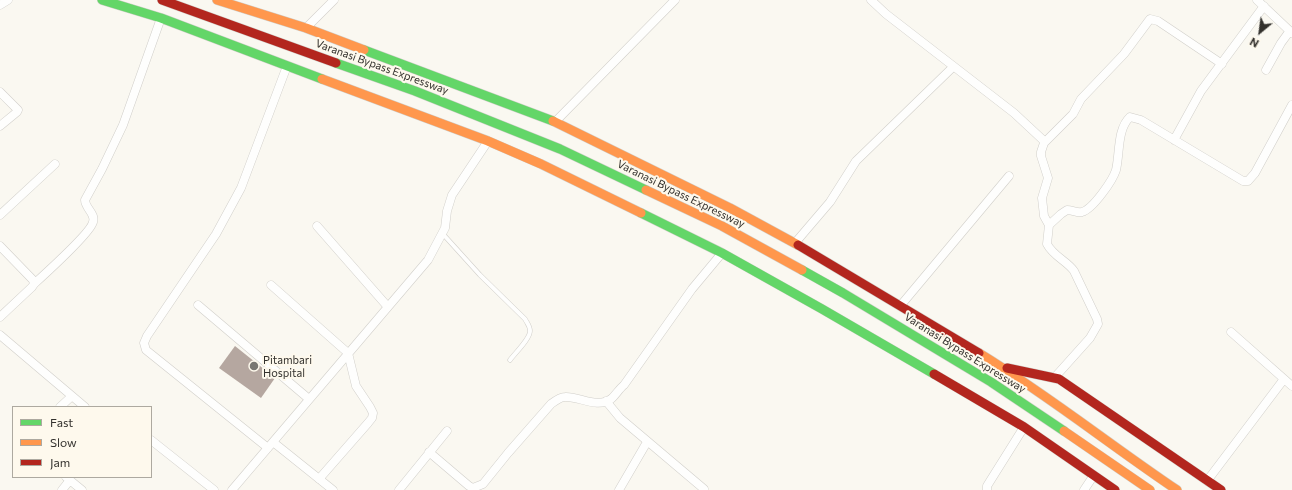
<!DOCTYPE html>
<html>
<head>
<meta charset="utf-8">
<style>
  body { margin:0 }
  #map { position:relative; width:1292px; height:490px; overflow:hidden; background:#faf8f1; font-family:Commissioner,sans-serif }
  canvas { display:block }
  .legend { position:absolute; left:12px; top:406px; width:140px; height:72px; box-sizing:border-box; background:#fef9ed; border:1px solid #ada9a0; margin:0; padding:5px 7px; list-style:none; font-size:12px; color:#33312d }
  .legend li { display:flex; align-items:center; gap:8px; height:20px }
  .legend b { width:20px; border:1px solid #ada9a0 }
  .north { position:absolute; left:1240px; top:12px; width:40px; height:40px; -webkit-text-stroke:3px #fef9ed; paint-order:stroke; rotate:209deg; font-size:11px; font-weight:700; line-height:16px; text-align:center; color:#33312d }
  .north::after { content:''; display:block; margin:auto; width:14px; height:18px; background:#33312d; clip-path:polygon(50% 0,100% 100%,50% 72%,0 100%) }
</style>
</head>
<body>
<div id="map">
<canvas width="1292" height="490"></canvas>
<ul class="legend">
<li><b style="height:5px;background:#63d668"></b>Fast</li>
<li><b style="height:5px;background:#ff974d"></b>Slow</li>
<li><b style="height:5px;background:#b3261e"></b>Jam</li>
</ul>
<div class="north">N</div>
</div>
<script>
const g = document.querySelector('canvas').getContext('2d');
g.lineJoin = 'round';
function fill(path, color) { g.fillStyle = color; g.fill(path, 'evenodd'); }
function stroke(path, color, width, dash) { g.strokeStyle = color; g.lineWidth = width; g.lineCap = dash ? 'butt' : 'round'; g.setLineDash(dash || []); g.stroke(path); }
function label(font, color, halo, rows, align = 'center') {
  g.font = font + ' Commissioner,sans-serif'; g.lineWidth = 4; g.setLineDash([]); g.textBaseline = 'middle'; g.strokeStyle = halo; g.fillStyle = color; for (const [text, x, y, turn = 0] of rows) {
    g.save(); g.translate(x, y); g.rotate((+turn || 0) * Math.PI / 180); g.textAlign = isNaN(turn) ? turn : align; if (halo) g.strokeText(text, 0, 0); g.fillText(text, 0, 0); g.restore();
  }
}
const building = new Path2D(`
  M 235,346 L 275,378 L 261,398 L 219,368 Z`);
const lane = new Path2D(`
  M 442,233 L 480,275 L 525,319 C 527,323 530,326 530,331 C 530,339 515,353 510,360`);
const street = new Path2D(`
  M 871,0 L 886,14 L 1014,113 L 1043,140 L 1044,143 L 1041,152 L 1041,156 L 1048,178 L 1042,198 L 1044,216 L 1049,225 L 1047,244 C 1053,256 1067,261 1074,271 L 1097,319 L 1098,324 L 1090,338 L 1055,377
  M 1257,0 L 1292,33
  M 0,5 L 8,0
  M 306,28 L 334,0
  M 1266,70 L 1281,43 L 1289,32
  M 0,92 L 18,110 L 17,112 L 0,126
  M 555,122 L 675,0
  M 1174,140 L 1201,91 L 1264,6
  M 1044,143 L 1073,114 L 1081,99 L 1124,54 L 1150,19 L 1158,21 L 1222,64
  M 0,215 L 55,164
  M 1049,225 L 1061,214 L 1067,210 C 1072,210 1077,213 1082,212 C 1093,209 1113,180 1116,170 C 1120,153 1117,129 1130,117 L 1141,120 L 1243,181 L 1248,181 L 1255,173 L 1292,105
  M 317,226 L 388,307
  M 795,243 L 830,202 L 856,161 L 953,67
  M 0,246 L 33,280 L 34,284 L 32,287 L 0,317
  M 34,284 C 45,274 91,232 93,222 C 96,214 85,208 85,200 L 102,169 L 123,125 L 161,18
  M 271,285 L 348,353 L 356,386 L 370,407 L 373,413 L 372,418 L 368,423 L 319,479
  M 198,305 L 309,399
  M 901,305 L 1009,176
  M 1231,332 L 1292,386
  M 0,335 L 85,407
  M 606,401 L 620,418 L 704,489
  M 60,407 L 72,396
  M 151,440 L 214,490
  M 273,442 L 333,490
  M 268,448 L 146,350 L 144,343 L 147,336 L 216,234 L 241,188 L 287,66
  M 429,452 L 469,486 L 473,488 L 483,484 L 508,453 L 551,404 C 555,401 560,397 565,397 C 579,396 597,409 611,399 C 615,396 619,389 624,385 L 692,289 L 722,253
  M 66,477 L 82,490
  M 1207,481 L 1284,379
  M 62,490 L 70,480
  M 232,490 L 428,260 L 445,228 L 447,211 L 452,195 L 488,141
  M 399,490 L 447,431
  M 619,490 L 647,442
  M 987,490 L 987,486 L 1024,427
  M 1084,490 L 1094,475`);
const fast = new Path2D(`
  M 102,0 L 161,18 L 322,79
  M 364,50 L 553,121
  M 336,63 L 415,91 L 560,149 L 646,190
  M 641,213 L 722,253 L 822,309 L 934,374
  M 802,270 L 843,293 L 991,382 L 1064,431`);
const slow = new Path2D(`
  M 217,0 L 306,28 L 364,50
  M 322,79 L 488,141 L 541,164 L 641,213
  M 553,121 L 730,208 L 798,245
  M 646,190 L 722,226 L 802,270
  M 979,353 C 1048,395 1110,445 1177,490
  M 1064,431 L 1150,490`);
const jam = new Path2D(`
  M 162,0 L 336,63
  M 798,245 L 979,353
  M 1007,368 L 1059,379 L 1221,490
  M 934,374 L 1024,427 L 1115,490`);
const markers = [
  [254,366,5,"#797772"]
];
const streetNames = [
  ["Varanasi Bypass Expressway",382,67,20],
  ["Varanasi Bypass Expressway",681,194,26],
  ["Varanasi Bypass Expressway",965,353,32]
];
const poiNames = [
  ["Pitambari",263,360],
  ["Hospital",263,373]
];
fill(building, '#b5a7a0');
stroke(lane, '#d0cec9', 5);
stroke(street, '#d0cec9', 9);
stroke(fast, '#d0cec9', 10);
stroke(slow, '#d0cec9', 10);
stroke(jam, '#d0cec9', 10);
stroke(lane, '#fefefd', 4);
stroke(street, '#fefefd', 8);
stroke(fast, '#63d668', 9);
stroke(slow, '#ff974d', 9);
stroke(jam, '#b3261e', 9);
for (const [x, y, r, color] of markers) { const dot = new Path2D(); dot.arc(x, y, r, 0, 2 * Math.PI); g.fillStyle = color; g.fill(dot); stroke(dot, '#fef9ed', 1.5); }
label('11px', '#33312d', '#fef9ed', streetNames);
label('11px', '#33312d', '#fef9ed', poiNames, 'left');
</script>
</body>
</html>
